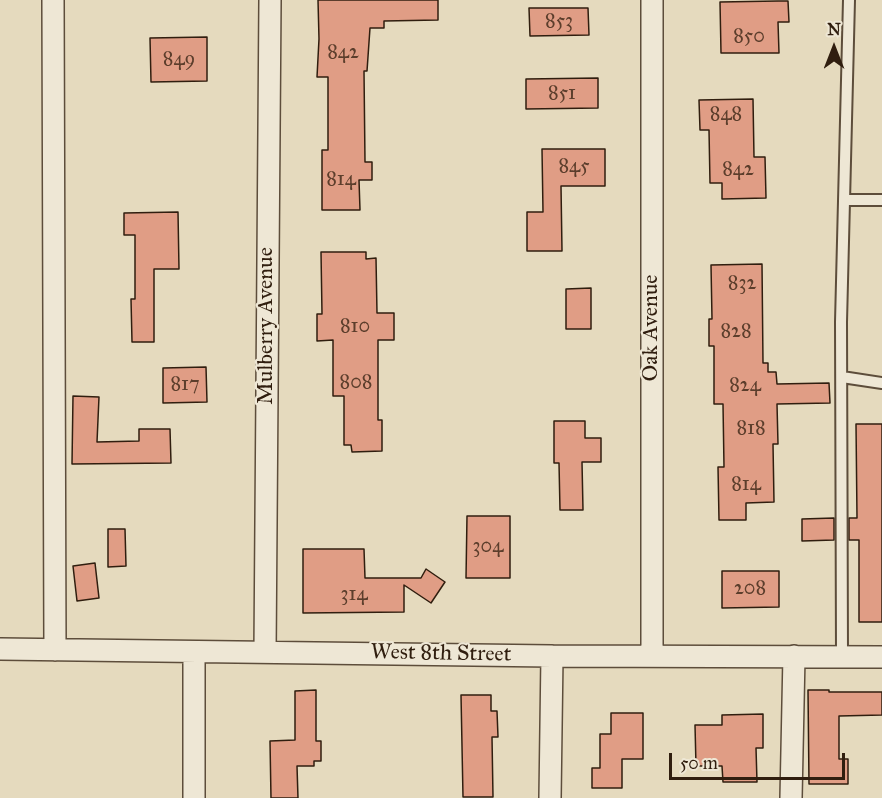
<!DOCTYPE html>
<html>
<head>
<meta charset="utf-8">
<style>
  body { margin:0 }
  #map { position:relative; width:882px; height:798px; overflow:hidden; background:#e5dabe; font-family:"IM FELL Great Primer",serif }
  canvas { display:block }
  .north { position:absolute; left:804px; top:18px; width:60px; height:60px; -webkit-text-stroke:4px #eee7d5; paint-order:stroke; rotate:0deg; font-size:16px; font-weight:700; line-height:24px; text-align:center; color:#301e0f }
  .north::after { content:''; display:block; margin:auto; width:21px; height:27px; background:#301e0f; clip-path:polygon(50% 0,100% 100%,50% 72%,0 100%) }
  .scale { position:absolute; left:669px; top:753px; width:176px; height:27px; box-sizing:border-box; border:3px solid #301e0f; border-top:0; padding-left:8px; font-size:18px; line-height:21px; white-space:nowrap; color:#301e0f; -webkit-text-stroke:4px #eee7d5; paint-order:stroke }
</style>
</head>
<body>
<div id="map">
<canvas width="882" height="798"></canvas>
<div class="north">N</div>
<div class="scale">50 m</div>
</div>
<script>
const g = document.querySelector('canvas').getContext('2d');
g.lineJoin = 'round';
function fill(path, color) { g.fillStyle = color; g.fill(path, 'evenodd'); }
function stroke(path, color, width, dash) { g.strokeStyle = color; g.lineWidth = width; g.lineCap = dash ? 'butt' : 'round'; g.setLineDash(dash || []); g.stroke(path); }
function label(font, color, halo, rows, align = 'center') {
  g.font = font + ' "IM FELL Great Primer",serif'; g.lineWidth = 4.5; g.setLineDash([]); g.textBaseline = 'middle'; g.strokeStyle = halo; g.fillStyle = color; for (const [text, x, y, turn = 0] of rows) {
    g.save(); g.translate(x, y); g.rotate((+turn || 0) * Math.PI / 180); g.textAlign = isNaN(turn) ? turn : align; if (halo) g.strokeText(text, 0, 0); g.fillText(text, 0, 0); g.restore();
  }
}
const building = new Path2D(`
  M 318,0 L 438,0 L 438,20 L 384,21 L 384,28 L 370,28 L 367,71 L 364,71 L 365,162 L 372,162 L 372,180 L 359,180 L 360,210 L 322,210 L 322,150 L 328,150 L 328,77 L 317,77 L 319,39 Z
  M 778,1 L 788,1 L 789,22 L 778,22 L 779,53 L 721,53 L 720,2 Z
  M 529,8 L 588,8 L 589,35 L 530,36 Z
  M 207,37 L 207,81 L 151,82 L 150,38 Z
  M 598,78 L 598,108 L 526,109 L 526,79 Z
  M 753,99 L 754,157 L 765,157 L 766,198 L 722,199 L 722,183 L 710,183 L 709,130 L 700,130 L 699,100 Z
  M 542,149 L 605,149 L 605,186 L 561,186 L 562,251 L 527,251 L 527,212 L 543,212 Z
  M 178,212 L 179,269 L 154,269 L 154,342 L 132,342 L 131,299 L 135,299 L 135,235 L 124,235 L 124,213 Z
  M 321,252 L 366,252 L 366,259 L 376,258 L 377,313 L 394,313 L 394,340 L 378,340 L 378,420 L 382,420 L 382,451 L 352,452 L 351,445 L 344,445 L 344,396 L 333,396 L 333,340 L 317,341 L 317,314 L 322,314 Z
  M 762,264 L 763,363 L 768,363 L 768,372 L 776,372 L 777,384 L 829,383 L 830,403 L 777,404 L 778,444 L 773,444 L 774,502 L 746,503 L 746,520 L 719,520 L 718,467 L 724,467 L 723,404 L 714,404 L 714,346 L 709,346 L 709,319 L 712,319 L 711,265 Z
  M 591,288 L 591,329 L 566,329 L 566,289 Z
  M 206,367 L 207,402 L 163,403 L 163,368 Z
  M 73,396 L 99,397 L 97,442 L 139,441 L 139,429 L 170,429 L 171,463 L 72,464 Z
  M 554,421 L 585,421 L 585,438 L 601,438 L 601,462 L 582,462 L 583,510 L 560,510 L 559,463 L 554,463 Z
  M 856,424 L 882,424 L 882,622 L 859,622 L 859,540 L 849,540 L 849,518 L 857,518 Z
  M 467,516 L 510,516 L 510,578 L 466,578 Z
  M 834,518 L 834,540 L 802,541 L 802,519 Z
  M 108,529 L 125,529 L 126,566 L 108,567 Z
  M 303,549 L 364,549 L 365,578 L 421,578 L 426,569 L 445,582 L 431,603 L 404,585 L 404,612 L 303,613 Z
  M 95,563 L 99,598 L 77,601 L 73,566 Z
  M 722,571 L 779,571 L 779,607 L 722,608 Z
  M 316,690 L 316,741 L 321,741 L 321,761 L 314,761 L 314,766 L 297,766 L 298,798 L 271,798 L 270,741 L 295,740 L 295,691 Z
  M 808,690 L 829,690 L 829,692 L 882,692 L 882,715 L 839,716 L 839,759 L 848,759 L 848,784 L 809,784 Z
  M 461,695 L 491,695 L 491,711 L 497,711 L 498,737 L 492,737 L 493,797 L 463,797 Z
  M 611,713 L 643,713 L 643,759 L 622,759 L 622,788 L 592,788 L 592,768 L 600,768 L 600,734 L 611,734 Z
  M 763,714 L 763,748 L 756,748 L 757,782 L 723,782 L 722,766 L 696,766 L 695,725 L 722,725 L 722,715 Z`);
const service = new Path2D(`
  M 844,200 L 882,200
  M 842,377 L 882,383
  M 842,656 L 841,322 L 849,0`);
const minor = new Path2D(`
  M 53,0 L 55,650
  M 0,649 L 552,656 L 882,657
  M 194,652 L 194,798
  M 265,652 L 270,0
  M 652,656 L 652,0
  M 550,798 L 552,656
  M 791,798 L 794,656`);
const numberNames = [
  ["853",559,22],
  ["850",749,37],
  ["842",343,53],
  ["849",179,60],
  ["851",562,94],
  ["848",726,115],
  ["845",574,167],
  ["842",738,170],
  ["814",341,180],
  ["832",742,284],
  ["810",355,327],
  ["828",736,332],
  ["808",356,383],
  ["817",185,385],
  ["824",745,386],
  ["818",751,429],
  ["814",746,485],
  ["304",488,547],
  ["208",750,589],
  ["314",354,595]
];
const streetNames = [
  ["Mulberry Avenue",267,326,-90],
  ["Oak Avenue",652,328,-90],
  ["West 8th Street",441,654,1]
];
fill(building, '#e09d85');
stroke(building, '#301e0f', 1.5);
stroke(service, '#5d4d3b', 14);
stroke(minor, '#5d4d3b', 24);
stroke(service, '#eee7d5', 10);
stroke(minor, '#eee7d5', 21);
label('20px', '#5c3e2c', null, numberNames);
label('22px', '#301e0f', '#eee7d5', streetNames);
</script>
</body>
</html>
